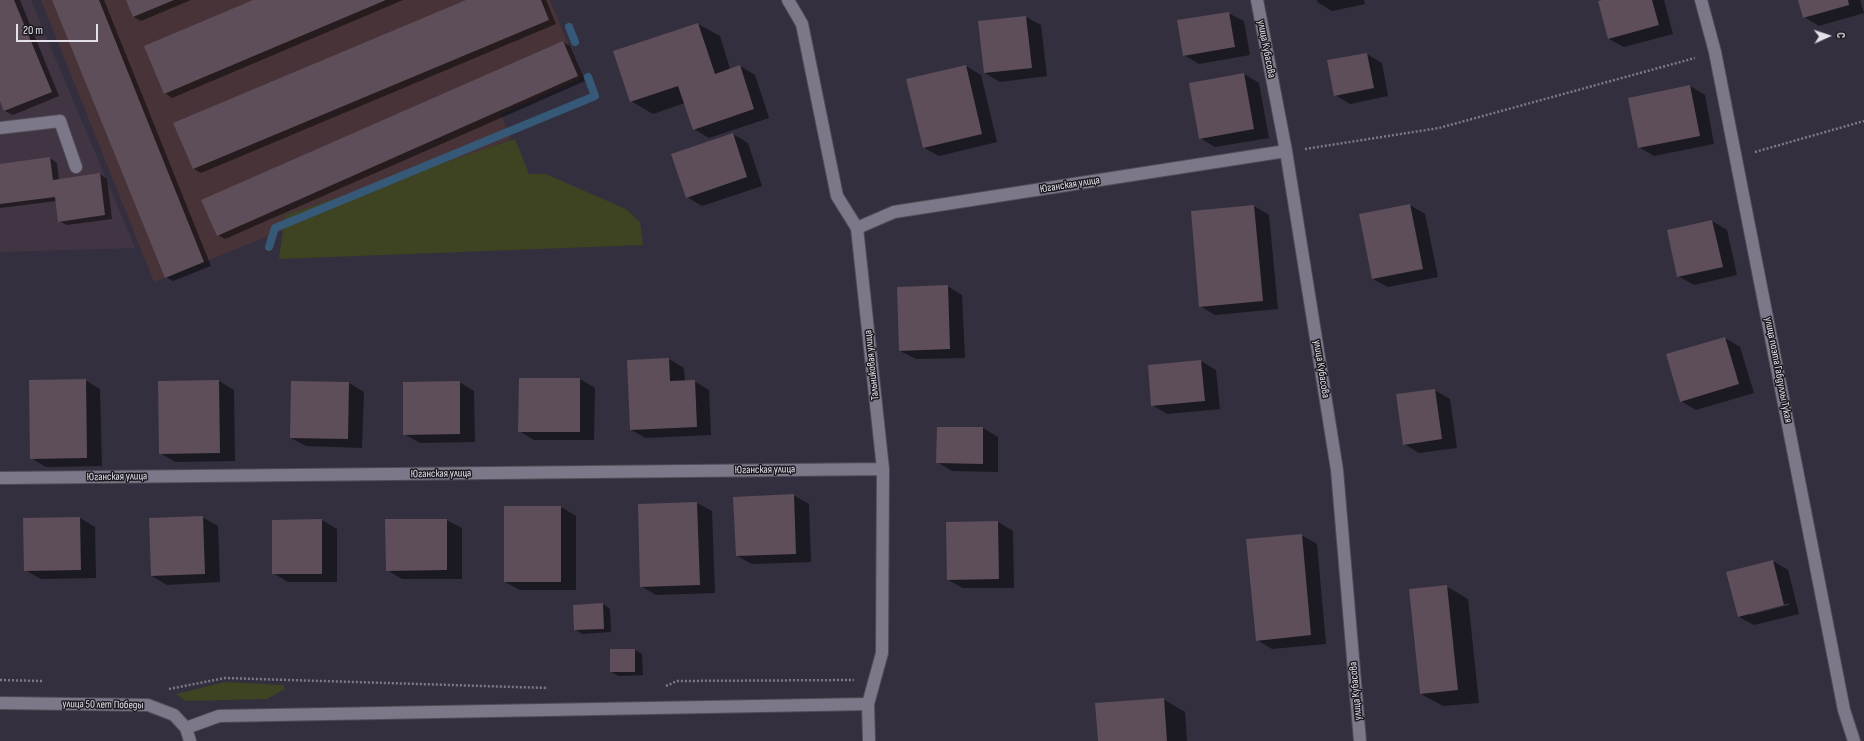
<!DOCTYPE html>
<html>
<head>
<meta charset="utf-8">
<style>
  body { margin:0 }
  #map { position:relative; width:1864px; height:741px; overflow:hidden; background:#342f3e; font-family:"Sofia Sans Condensed",sans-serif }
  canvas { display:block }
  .north { position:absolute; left:1808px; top:16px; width:40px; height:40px; -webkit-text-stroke:3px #1b191f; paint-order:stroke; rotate:87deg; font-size:11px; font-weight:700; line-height:16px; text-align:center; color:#e4e1ea }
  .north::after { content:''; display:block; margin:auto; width:14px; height:18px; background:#e4e1ea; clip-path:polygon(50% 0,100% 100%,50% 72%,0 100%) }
  .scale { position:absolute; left:16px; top:24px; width:82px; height:18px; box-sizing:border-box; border:2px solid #e4e1ea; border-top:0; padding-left:5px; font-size:12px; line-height:14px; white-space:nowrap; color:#e4e1ea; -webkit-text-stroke:3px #1b191f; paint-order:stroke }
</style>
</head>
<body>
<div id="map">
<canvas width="1864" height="741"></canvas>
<div class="north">С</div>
<div class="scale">20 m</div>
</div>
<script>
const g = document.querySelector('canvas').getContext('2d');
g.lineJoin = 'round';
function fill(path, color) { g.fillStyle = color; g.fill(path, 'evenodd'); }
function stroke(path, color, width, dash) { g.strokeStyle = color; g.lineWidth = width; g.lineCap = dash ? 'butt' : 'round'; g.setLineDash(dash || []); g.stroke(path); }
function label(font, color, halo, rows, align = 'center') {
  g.font = font + ' "Sofia Sans Condensed",sans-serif'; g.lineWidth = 3; g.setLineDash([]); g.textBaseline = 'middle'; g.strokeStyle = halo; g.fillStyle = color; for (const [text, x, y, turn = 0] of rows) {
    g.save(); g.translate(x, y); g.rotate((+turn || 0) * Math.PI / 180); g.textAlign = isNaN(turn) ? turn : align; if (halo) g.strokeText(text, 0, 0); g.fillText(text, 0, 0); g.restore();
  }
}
const commercial = new Path2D(`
  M 0,0 L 31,0 L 135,248 L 0,252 Z`);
const industrial = new Path2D(`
  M 41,0 L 550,0 L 582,78 L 501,114 L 511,139 L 154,282 Z`);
const green = new Path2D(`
  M 515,139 L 529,174 L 546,174 L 626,209 L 640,222 L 643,245 L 279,259 L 285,215 Z
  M 225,682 L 283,685 L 285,689 L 267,699 L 186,701 L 176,694 Z`);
const shadow = new Path2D(`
  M 0,0 L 20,0 L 59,96 L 13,115 L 5,111 L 0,98 Z
  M 53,0 L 104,0 L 211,266 L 173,281 L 166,277 Z
  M 127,0 L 191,0 L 141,21 L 134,17 Z
  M 255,0 L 403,0 L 172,98 L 165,93 Z
  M 468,0 L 546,0 L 556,24 L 201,173 L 194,169 Z
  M 1317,0 L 1364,0 L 1365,4 L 1332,11 L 1317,2 Z
  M 1606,0 L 1664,0 L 1673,34 L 1624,47 L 1609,39 Z
  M 1799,0 L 1860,0 L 1864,13 L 1819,26 L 1804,17 Z
  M 1228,13 L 1244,21 L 1250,55 L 1199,64 L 1184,55 Z
  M 1026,17 L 1041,25 L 1047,76 L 1000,82 L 985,73 L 980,22 Z
  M 698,24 L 720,36 L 730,69 L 740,66 L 755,75 L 769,118 L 709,138 L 694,129 L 685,103 L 653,114 L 631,101 Z
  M 563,42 L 570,46 L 585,81 L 225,239 L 218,235 Z
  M 1367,54 L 1382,63 L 1388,96 L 1350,104 L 1335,95 Z
  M 966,66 L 981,75 L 997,142 L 939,156 L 923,147 Z
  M 1244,74 L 1259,83 L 1269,138 L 1215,147 L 1200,138 Z
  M 1690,86 L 1705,95 L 1714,144 L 1654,156 L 1639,147 Z
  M 733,134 L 748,143 L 762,186 L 702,206 L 687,197 Z
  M 50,158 L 57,163 L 59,180 L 100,174 L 107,179 L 112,219 L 67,225 L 59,221 L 57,201 L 0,208 L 0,165 Z
  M 1410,205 L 1425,214 L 1438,277 L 1388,287 L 1373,279 Z
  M 1254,206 L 1269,215 L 1278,309 L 1215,315 L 1200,306 Z
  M 1712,221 L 1727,230 L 1737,275 L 1694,285 L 1678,276 Z
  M 947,286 L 962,295 L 965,358 L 916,359 L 900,351 Z
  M 1725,338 L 1740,347 L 1754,393 L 1696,410 L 1681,401 L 1667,355 Z
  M 669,359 L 684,368 L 685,382 L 694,381 L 709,390 L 711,435 L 646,438 L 631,430 Z
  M 1201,361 L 1216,370 L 1220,409 L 1167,414 L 1152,405 Z
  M 580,379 L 595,388 L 594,440 L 534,440 L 519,431 Z
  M 85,380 L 100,389 L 102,466 L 46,467 L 31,458 Z
  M 219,381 L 234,390 L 235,461 L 175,462 L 160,453 Z
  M 459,382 L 474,391 L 475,442 L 420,443 L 404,434 Z
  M 349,383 L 364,392 L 362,448 L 306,446 L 291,438 Z
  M 1434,390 L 1450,399 L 1457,448 L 1419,453 L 1404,444 Z
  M 938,428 L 983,428 L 998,437 L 998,472 L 952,471 L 937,462 Z
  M 793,495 L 809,504 L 811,562 L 752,564 L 737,556 Z
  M 697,503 L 712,511 L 715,593 L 656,595 L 641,586 L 639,505 Z
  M 505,507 L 561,507 L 576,516 L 576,590 L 520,590 L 505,582 Z
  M 202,517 L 218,526 L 220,582 L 167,585 L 152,576 Z
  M 80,518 L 95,527 L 96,578 L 41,579 L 25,570 L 24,519 Z
  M 322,520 L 337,529 L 337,582 L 288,582 L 273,573 Z
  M 446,520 L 462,528 L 462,579 L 402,579 L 387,570 Z
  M 998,522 L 1013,531 L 1014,588 L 963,588 L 948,580 Z
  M 1301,535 L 1317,544 L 1326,644 L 1272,649 L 1257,640 Z
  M 1773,561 L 1788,570 L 1799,614 L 1754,625 L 1739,617 ZM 1789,603 L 1789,605 L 1750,615 L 1750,613 Z
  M 1446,586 L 1468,599 L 1479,703 L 1443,706 L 1421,694 Z
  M 603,604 L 610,609 L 611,632 L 582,634 L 575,629 Z
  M 635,650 L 642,654 L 643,675 L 619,676 L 611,672 Z
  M 1163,699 L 1185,712 L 1187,741 L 1099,741 Z`);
const stream = new Path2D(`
  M 569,27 L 575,42
  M 269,247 L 275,228 L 595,96 L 588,77`);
const building = new Path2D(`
  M 0,0 L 14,0 L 52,92 L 4,111 L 0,101 Z
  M 52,0 L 99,0 L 204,262 L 165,278 Z
  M 126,0 L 174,0 L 133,17 Z
  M 253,0 L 386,0 L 164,94 L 144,46 Z
  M 466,0 L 541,0 L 549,20 L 193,169 L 173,123 Z
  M 1602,0 L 1652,0 L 1659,25 L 1608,39 L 1598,1 Z
  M 1798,0 L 1848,0 L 1849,5 L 1803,18 Z
  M 1229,12 L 1235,47 L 1183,56 L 1177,20 Z
  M 1026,16 L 1032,68 L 984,73 L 978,21 Z
  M 698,23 L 715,74 L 740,65 L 754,109 L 693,130 L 678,86 L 630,102 L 613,51 Z
  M 563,41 L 578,76 L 217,236 L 201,200 Z
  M 1367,53 L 1374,88 L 1334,96 L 1327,60 Z
  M 966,65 L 982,134 L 923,148 L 906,79 Z
  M 1244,73 L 1254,129 L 1199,139 L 1189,83 Z
  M 1690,85 L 1700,136 L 1638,148 L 1628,98 Z
  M 733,133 L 747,177 L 686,198 L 671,154 Z
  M 50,157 L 53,180 L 100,173 L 105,215 L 58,222 L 55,197 L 0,204 L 0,164 Z
  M 1410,204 L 1423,269 L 1372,279 L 1359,214 Z
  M 1254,205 L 1263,301 L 1199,307 L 1191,211 Z
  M 1712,220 L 1723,267 L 1677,277 L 1667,230 Z
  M 948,285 L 950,349 L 899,351 L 897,287 Z
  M 1725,337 L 1739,384 L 1680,402 L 1666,354 Z
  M 669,358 L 670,381 L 695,380 L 697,427 L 630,430 L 627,360 Z
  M 1201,360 L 1205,401 L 1151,406 L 1148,365 Z
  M 519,378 L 580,378 L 580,432 L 518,432 Z
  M 86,379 L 87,458 L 30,459 L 29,380 Z
  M 219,380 L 220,453 L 159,454 L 158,381 Z
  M 291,381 L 349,382 L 348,439 L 290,438 Z
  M 460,381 L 460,434 L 403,435 L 403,382 Z
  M 1435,389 L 1442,439 L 1403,445 L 1396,394 Z
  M 937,427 L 983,427 L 983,464 L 936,463 Z
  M 794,494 L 796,554 L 736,556 L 733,497 Z
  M 697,502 L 700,585 L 640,587 L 638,504 Z
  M 504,506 L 561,506 L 561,582 L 504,582 Z
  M 203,516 L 205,574 L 151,576 L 149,518 Z
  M 80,517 L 81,570 L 24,571 L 23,518 Z
  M 322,519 L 322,574 L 272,574 L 272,520 Z
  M 385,519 L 447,519 L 447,570 L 386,571 Z
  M 998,521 L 999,579 L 947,580 L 946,522 Z
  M 1302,534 L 1311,635 L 1256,641 L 1246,539 Z
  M 1773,560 L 1784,605 L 1738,617 L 1726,572 Z
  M 1447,585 L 1458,690 L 1420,694 L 1409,589 Z
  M 603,603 L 604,629 L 574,630 L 573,605 Z
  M 610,649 L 635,649 L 635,672 L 610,672 Z
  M 1164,698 L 1167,741 L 1098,741 L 1095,703 Z`);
const path = new Path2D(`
  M 1305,149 L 1439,128 L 1695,58
  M 1755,152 L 1864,121
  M 0,680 L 42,681
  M 666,686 L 677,681 L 854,680
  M 169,689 L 225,678 L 548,688`);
const lane = new Path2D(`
  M 0,128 L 60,121 L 76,167
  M 186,728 L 219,716 L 868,704`);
const street = new Path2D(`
  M 788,0 L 802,24 L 837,196 L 857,228 L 883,469 L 882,653 L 868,704 L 869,741
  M 1257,0 L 1286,151 L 1337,470 L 1360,741
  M 1701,0 L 1715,52 L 1844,710 L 1854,741
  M 857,228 L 894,212 L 1286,151
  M 0,478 L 883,469
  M 0,703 L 148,705 L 174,715 L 186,728 L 190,741`);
const streetNames = [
  ["улица Кубасова",1266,49,79],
  ["Юганская улица",1070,185,-9],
  ["Тальниковая улица",872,365,-96],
  ["улица Кубасова",1321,369,81],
  ["улица поэта Габдуллы Тукая",1778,370,79],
  ["Юганская улица",765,470,-1],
  ["Юганская улица",441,474,-1],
  ["Юганская улица",117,477,-1],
  ["улица Кубасова",1356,691,-95],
  ["улица 50 лет Победы",103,705,1]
];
fill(commercial, '#423543');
fill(industrial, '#483338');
fill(green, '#3e4322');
fill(shadow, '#0007');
stroke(stream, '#365977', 8);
fill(building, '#5d4e59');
stroke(lane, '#504c57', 14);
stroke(street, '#504c57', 14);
stroke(path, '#7d7985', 2.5, [2, 2]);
stroke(lane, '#7d7889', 12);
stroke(street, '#7d7889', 12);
label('11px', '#e4e1ea', '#1b191f', streetNames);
</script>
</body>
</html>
